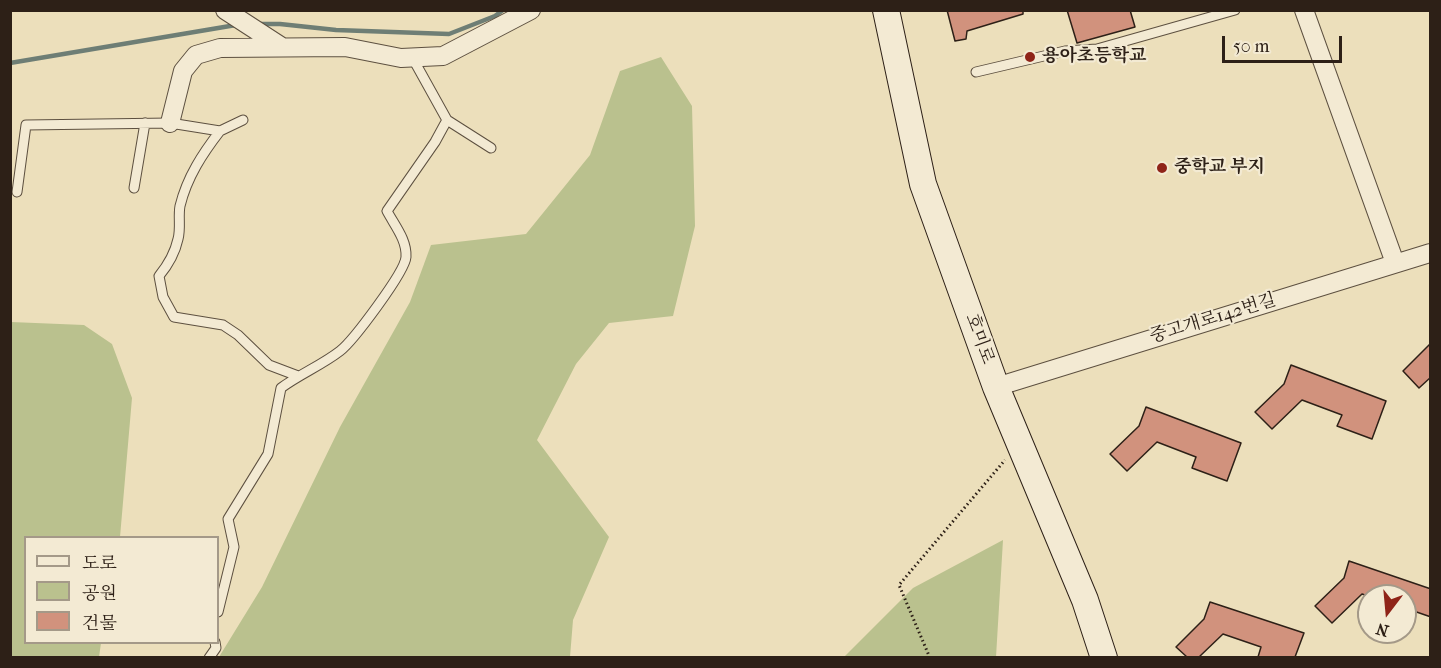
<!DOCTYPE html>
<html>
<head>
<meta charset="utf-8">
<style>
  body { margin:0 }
  #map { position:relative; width:1441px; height:668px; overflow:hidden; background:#ecdfbb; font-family:"IM FELL French Canon","Noto Serif KR",serif }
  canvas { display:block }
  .frame { position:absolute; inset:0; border:12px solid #2d2017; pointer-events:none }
  .legend { position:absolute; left:24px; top:536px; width:195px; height:108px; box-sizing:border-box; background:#f3ead3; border:2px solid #a49988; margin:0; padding:8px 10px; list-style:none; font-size:18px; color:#2d2017 }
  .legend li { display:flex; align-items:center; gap:12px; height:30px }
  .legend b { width:30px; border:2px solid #a49988 }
  .north { position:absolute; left:1357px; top:584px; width:60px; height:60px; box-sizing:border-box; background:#f3ead3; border:2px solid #a49988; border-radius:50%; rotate:196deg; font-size:16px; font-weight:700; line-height:24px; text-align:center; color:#2d2017 }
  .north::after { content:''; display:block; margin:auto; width:21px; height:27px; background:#8f2418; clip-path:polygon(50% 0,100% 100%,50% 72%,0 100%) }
  .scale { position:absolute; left:1222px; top:36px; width:120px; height:27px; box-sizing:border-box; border:3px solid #2d2017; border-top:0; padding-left:8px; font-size:18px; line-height:21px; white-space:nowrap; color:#2d2017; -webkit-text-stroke:4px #f3ead3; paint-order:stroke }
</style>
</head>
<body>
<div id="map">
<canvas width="1441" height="668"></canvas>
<div class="frame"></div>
<ul class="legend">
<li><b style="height:8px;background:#f3ead3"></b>도로</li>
<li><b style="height:16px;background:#bac18e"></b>공원</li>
<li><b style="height:16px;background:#d1927d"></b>건물</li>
</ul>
<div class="north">N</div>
<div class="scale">50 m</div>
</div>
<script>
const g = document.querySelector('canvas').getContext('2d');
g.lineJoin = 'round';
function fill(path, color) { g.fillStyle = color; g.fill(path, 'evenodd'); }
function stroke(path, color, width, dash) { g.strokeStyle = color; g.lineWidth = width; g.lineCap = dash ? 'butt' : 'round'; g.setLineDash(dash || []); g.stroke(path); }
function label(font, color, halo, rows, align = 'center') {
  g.font = font + ' "IM FELL French Canon","Noto Serif KR",serif'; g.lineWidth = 4.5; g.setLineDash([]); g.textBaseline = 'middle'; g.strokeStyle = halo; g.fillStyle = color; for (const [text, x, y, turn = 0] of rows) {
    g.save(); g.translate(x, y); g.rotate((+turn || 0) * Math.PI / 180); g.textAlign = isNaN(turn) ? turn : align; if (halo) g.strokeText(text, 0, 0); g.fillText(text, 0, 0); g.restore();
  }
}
const green = new Path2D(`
  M 661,57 L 692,106 L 695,226 L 673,316 L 609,323 L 576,364 L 537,440 L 609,537 L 573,620 L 570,657 L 219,657 L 262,587 L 340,427 L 410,302 L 431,245 L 526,234 L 590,155 L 620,71 Z
  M 11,322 L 84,325 L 112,344 L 132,398 L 120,537 L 26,538 L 26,642 L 101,643 L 99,657 L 11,657 Z
  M 1003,540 L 996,657 L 844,657 L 913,588 Z`);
const stream = new Path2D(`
  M 259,24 L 280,24 L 336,30 L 449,34 L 495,16 L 503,10
  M 10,63 L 236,25`);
const building = new Path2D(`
  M 947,10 L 1023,10 L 1023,14 L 967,31 L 966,39 L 955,41 Z
  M 1067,10 L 1130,10 L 1135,27 L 1077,43 Z
  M 1431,343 L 1431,377 L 1419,388 L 1403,371 Z
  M 1291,365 L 1386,401 L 1372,439 L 1337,426 L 1342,415 L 1302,400 L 1272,429 L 1255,412 L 1284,384 Z
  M 1146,407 L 1241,443 L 1227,481 L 1192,468 L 1196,457 L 1157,442 L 1127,471 L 1110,454 L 1139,426 Z
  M 1349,561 L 1431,589 L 1431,617 L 1405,608 L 1405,596 L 1368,596 L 1362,594 L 1332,623 L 1315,606 L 1344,578 Z
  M 1210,602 L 1304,633 L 1295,657 L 1258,657 L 1261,647 L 1223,634 L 1199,657 L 1187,657 L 1176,647 L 1204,619 Z`);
const path = new Path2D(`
  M 930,658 L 899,585 L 1005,460`);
const lane = new Path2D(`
  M 412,57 L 447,120 L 491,148
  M 976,72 L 1065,51 L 1097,49 L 1235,10
  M 220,131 C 203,153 187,177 180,206 C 178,216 181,228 178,239 C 175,253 168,265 159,276 L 163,297 L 174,317 L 223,325 L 238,335 L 269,365 L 298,376
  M 134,188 L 145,123
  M 17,192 L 26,125 L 170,123 L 220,131 L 243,120
  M 218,612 L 234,547 L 228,519 L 268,454 L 281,388 C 300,374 322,365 340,351 C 353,341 405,272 406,257 C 407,240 395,226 387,211 L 435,142 L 447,120
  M 209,658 L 216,648 L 215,642`);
const street = new Path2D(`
  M 225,10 L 282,47
  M 1304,10 L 1395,263
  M 170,123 L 183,71 L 196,55 L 220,48 L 345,47 L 401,58 L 443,56 L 531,10
  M 996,387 L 1430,253`);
const secondary = new Path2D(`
  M 886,10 L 923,184 L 996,387 L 1085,600 L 1104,658`);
const markers = [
  [1030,57,6,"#8f2418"],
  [1162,168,6,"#8f2418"]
];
const poiNames = [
  ["용아초등학교",1042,57],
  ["중학교 부지",1174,168]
];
const streetNames = [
  ["중고개로142번길",1213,319,-17],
  ["호미로",979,339,70]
];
fill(green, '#bac18e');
stroke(stream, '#6e7e75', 4.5);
fill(building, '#d1927d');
stroke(building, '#2d2017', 1.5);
stroke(lane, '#5d5040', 11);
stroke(street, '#5d5040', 20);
stroke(secondary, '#2d2017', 28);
stroke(path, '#2d2017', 3, [1.5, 3]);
stroke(lane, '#f3ead3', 9);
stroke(street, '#f3ead3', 18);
stroke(secondary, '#f3ead3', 26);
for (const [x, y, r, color] of markers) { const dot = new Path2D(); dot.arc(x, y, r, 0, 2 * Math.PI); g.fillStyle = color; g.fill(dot); stroke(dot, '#f3ead3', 2); }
label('bold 18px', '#2d2017', '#f3ead3', poiNames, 'left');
label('18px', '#2d2017', '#f3ead3', streetNames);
</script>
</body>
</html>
